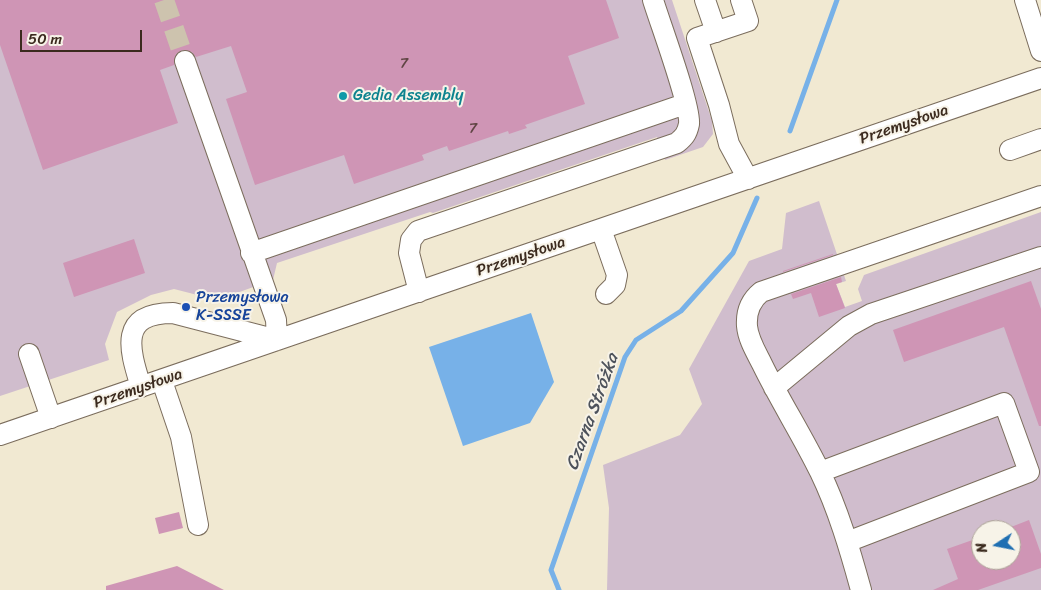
<!DOCTYPE html>
<html>
<head>
<meta charset="utf-8">
<style>
  body { margin:0 }
  #map { position:relative; width:1041px; height:590px; overflow:hidden; background:#f1e9d2; font-family:Sriracha,sans-serif }
  canvas { display:block }
  .north { position:absolute; left:971px; top:520px; width:50px; height:50px; box-sizing:border-box; background:#f7f3e8; border:1px solid #aca397; border-radius:50%; rotate:259deg; font-size:14px; font-weight:700; line-height:20px; text-align:center; color:#3b2a1e }
  .north::after { content:''; display:block; margin:auto; width:18px; height:22px; background:#1f6fb2; clip-path:polygon(50% 0,100% 100%,50% 72%,0 100%) }
  .scale { position:absolute; left:20px; top:30px; width:122px; height:22px; box-sizing:border-box; border:2px solid #3b2a1e; border-top:0; padding-left:6px; font-size:15px; line-height:18px; white-space:nowrap; color:#3b2a1e; -webkit-text-stroke:4px #f7f3e8; paint-order:stroke }
</style>
</head>
<body>
<div id="map">
<canvas width="1041" height="590"></canvas>
<div class="north">N</div>
<div class="scale">50 m</div>
</div>
<script>
const g = document.querySelector('canvas').getContext('2d');
g.lineJoin = 'round';
function fill(path, color) { g.fillStyle = color; g.fill(path, 'evenodd'); }
function stroke(path, color, width, dash) { g.strokeStyle = color; g.lineWidth = width; g.lineCap = dash ? 'butt' : 'round'; g.setLineDash(dash || []); g.stroke(path); }
function label(font, color, halo, rows, align = 'center') {
  g.font = font + ' Sriracha,sans-serif'; g.lineWidth = 4; g.setLineDash([]); g.textBaseline = 'middle'; g.strokeStyle = halo; g.fillStyle = color; for (const [text, x, y, turn = 0] of rows) {
    g.save(); g.translate(x, y); g.rotate((+turn || 0) * Math.PI / 180); g.textAlign = isNaN(turn) ? turn : align; if (halo) g.strokeText(text, 0, 0); g.fillText(text, 0, 0); g.restore();
  }
}
const industrial = new Path2D(`
  M 0,0 L 672,0 L 712,121 L 713,134 L 703,147 L 665,160 L 657,137 L 433,213 L 430,212 L 277,263 L 273,280 L 217,300 L 174,289 L 151,295 L 117,312 L 105,344 L 109,360 L 0,396 Z
  M 819,201 L 846,281 L 836,284 L 845,307 L 862,301 L 858,289 L 864,275 L 1041,212 L 1041,590 L 607,590 L 609,508 L 603,465 L 680,435 L 702,404 L 689,369 L 749,261 L 782,249 L 786,213 ZM 981,530 L 1011,530 L 1011,560 L 981,560 Z`);
const water = new Path2D(`
  M 531,313 L 554,382 L 530,423 L 463,446 L 429,347 Z`);
const stream = new Path2D(`
  M 790,131 L 837,0
  M 559,590 L 551,570 L 625,357 L 636,340 L 681,311 L 733,253 L 757,198`);
const building = new Path2D(`
  M 0,0 L 606,0 L 619,38 L 568,56 L 585,104 L 525,125 L 527,128 L 509,134 L 508,131 L 449,151 L 447,146 L 422,155 L 424,160 L 354,184 L 344,155 L 255,185 L 226,99 L 247,92 L 231,46 L 196,57 L 192,52 L 182,50 L 176,54 L 174,65 L 160,70 L 178,123 L 43,170 L 0,45 Z
  M 134,239 L 145,273 L 74,297 L 63,263 Z
  M 833,254 L 833,255 L 783,272 L 783,271 Z
  M 841,277 L 842,282 L 836,284 L 845,308 L 819,317 L 811,293 L 793,299 L 791,294 Z
  M 1031,281 L 1041,309 L 1041,426 L 1039,426 L 1004,327 L 904,362 L 893,330 Z
  M 179,512 L 183,528 L 159,534 L 155,518 Z
  M 1029,520 L 1041,554 L 1041,568 L 978,590 L 933,590 L 958,579 L 947,549 L 981,537 L 981,560 L 1011,560 L 1011,527 Z
  M 177,566 L 224,590 L 106,590 L 106,586 Z`);
const minorTunnel = new Path2D(`
  M 164,0 L 185,61`);
const minor = new Path2D(`
  M 705,0 L 716,32
  M 741,0 L 748,21 L 697,38 L 719,105 L 729,144 L 748,179
  M 1025,0 L 1041,51
  M 1010,150 L 1041,139
  M 601,229 L 617,275 L 615,285 L 606,294
  M 251,253 L 685,104
  M 419,292 L 409,253 L 411,240 L 418,231 L 677,143 C 684,137 687,134 689,124 C 691,106 660,23 653,0
  M 29,354 L 51,418
  M 162,381 L 181,437 L 198,525
  M 141,387 C 130,351 117,313 173,313 L 277,340 L 276,320 L 185,61
  M 774,388 L 849,326 L 871,314 L 1041,257
  M 0,435 L 1041,78
  M 820,472 L 1004,403 L 1029,472 L 847,542
  M 861,590 C 850,550 838,509 820,472 C 802,435 780,401 762,364 C 756,352 748,339 747,326 C 746,312 750,301 761,292 L 1041,196`);
const markers = [
  [343,96,5,"#0f9aa8"],
  [186,307,5,"#1a4fb4"]
];
const numberNames = [
  ["7",404,64],
  ["7",473,129]
];
const cultureNames = [
  ["Gedia Assembly",353,96]
];
const streetNames = [
  ["Przemysłowa",904,125,-19],
  ["Przemysłowa",521,257,-19],
  ["Przemysłowa",138,389,-19]
];
const transitNames = [
  ["Przemysłowa",196,298],
  ["K-SSSE",196,316]
];
const waterNames = [
  ["Czarna Stróżka",593,412,-70]
];
fill(industrial, '#d0bdcd');
fill(water, '#77b1e8');
stroke(stream, '#77b1e8', 5);
fill(building, '#cf95b5');
stroke(minorTunnel, '#cdc3ae', 20, [20, 10]);
stroke(minor, '#7b6d5d', 22);
stroke(minor, '#fff', 20);
for (const [x, y, r, color] of markers) { const dot = new Path2D(); dot.arc(x, y, r, 0, 2 * Math.PI); g.fillStyle = color; g.fill(dot); stroke(dot, '#f7f3e8', 2); }
label('14px', '#604544', null, numberNames);
label('16px', '#0d838f', '#f7f3e8', cultureNames, 'left');
label('16px', '#3b2a1e', '#f7f3e8', streetNames);
label('16px', '#164399', '#f7f3e8', transitNames, 'left');
label('italic 18px', '#4d525b', '#f7f3e8', waterNames);
</script>
</body>
</html>
